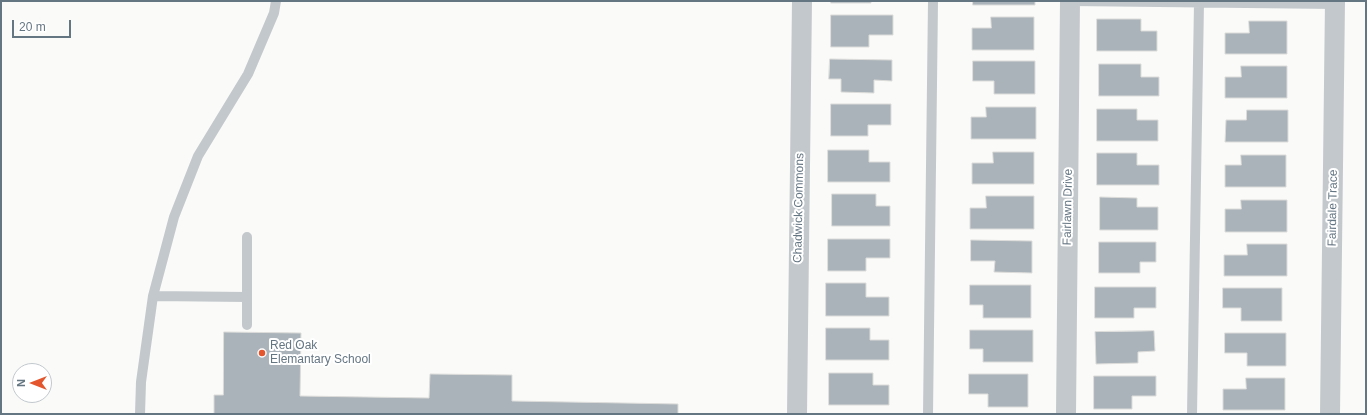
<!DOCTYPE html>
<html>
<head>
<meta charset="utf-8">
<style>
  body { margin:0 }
  #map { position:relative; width:1367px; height:415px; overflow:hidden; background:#fafaf8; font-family:Arial,sans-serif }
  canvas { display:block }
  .frame { position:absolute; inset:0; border:2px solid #657683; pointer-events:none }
  .north { position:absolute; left:12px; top:363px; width:40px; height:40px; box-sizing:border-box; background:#fff; border:1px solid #c1c8cd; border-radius:50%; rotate:270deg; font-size:11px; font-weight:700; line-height:16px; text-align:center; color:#657683 }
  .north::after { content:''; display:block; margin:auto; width:14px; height:18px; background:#e4572e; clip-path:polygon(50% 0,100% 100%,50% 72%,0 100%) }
  .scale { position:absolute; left:12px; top:20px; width:59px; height:18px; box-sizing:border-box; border:2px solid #657683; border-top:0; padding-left:5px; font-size:12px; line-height:14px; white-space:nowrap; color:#657683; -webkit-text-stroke:3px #fff; paint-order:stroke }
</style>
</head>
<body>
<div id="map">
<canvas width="1367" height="415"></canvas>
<div class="frame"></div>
<div class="north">N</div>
<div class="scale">20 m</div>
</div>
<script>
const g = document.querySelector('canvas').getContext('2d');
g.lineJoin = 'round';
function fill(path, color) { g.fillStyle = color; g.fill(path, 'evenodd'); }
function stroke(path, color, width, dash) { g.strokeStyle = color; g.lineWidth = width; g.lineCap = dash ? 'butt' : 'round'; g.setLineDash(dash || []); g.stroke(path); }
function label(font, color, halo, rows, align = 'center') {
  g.font = font + ' Arial,sans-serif'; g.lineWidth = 4; g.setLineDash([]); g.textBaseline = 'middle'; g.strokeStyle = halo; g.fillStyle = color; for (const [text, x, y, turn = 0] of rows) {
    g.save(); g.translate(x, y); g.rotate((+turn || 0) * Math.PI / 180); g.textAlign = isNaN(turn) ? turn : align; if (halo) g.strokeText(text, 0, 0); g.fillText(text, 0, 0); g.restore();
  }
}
const building = new Path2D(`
  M 831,1 L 871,1 L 871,3 L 831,3 Z
  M 973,1 L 1035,1 L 1035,5 L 973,5 Z
  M 831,15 L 893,15 L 893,35 L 869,35 L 869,47 L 831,47 Z
  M 991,17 L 1034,17 L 1034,50 L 972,50 L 972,28 L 991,28 Z
  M 1097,19 L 1141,19 L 1141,31 L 1157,31 L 1157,51 L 1097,51 Z
  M 1249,21 L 1287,21 L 1287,54 L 1225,54 L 1225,33 L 1249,33 Z
  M 830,59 L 892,60 L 892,81 L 874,80 L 874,93 L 841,92 L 841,79 L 829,79 Z
  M 973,61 L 1035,61 L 1035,94 L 994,94 L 994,81 L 973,81 Z
  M 1099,64 L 1141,64 L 1141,77 L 1159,77 L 1159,96 L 1099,96 Z
  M 1241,66 L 1287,66 L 1287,98 L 1225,98 L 1225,77 L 1241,77 Z
  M 831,104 L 891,104 L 891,125 L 868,125 L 868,136 L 831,136 Z
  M 986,107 L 1036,107 L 1036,139 L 971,139 L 971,117 L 986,117 Z
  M 1097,109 L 1137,109 L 1137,120 L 1158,120 L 1158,141 L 1097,141 Z
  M 1247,110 L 1288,110 L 1288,142 L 1225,142 L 1226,120 L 1246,120 Z
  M 828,150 L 869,150 L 869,162 L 890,162 L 890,182 L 828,182 Z
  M 993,152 L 1034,152 L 1034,184 L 972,184 L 972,163 L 993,163 Z
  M 1097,153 L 1137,153 L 1137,165 L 1159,165 L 1159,185 L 1097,185 Z
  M 1241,155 L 1286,155 L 1286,187 L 1225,187 L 1225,165 L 1241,165 Z
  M 832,194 L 876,194 L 876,206 L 890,206 L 890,226 L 832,226 Z
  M 986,196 L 1034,196 L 1034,229 L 970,229 L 970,208 L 986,208 Z
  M 1100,197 L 1137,198 L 1137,207 L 1158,207 L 1158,230 L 1100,230 Z
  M 1241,200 L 1287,200 L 1287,232 L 1225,232 L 1225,209 L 1241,209 Z
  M 828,239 L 890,239 L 890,258 L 866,258 L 866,271 L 828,271 Z
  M 971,240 L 1032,241 L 1032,273 L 994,272 L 995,261 L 971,261 Z
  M 1099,242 L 1156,242 L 1156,262 L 1140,262 L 1140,273 L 1099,273 Z
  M 1247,244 L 1287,244 L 1287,276 L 1224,276 L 1224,255 L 1247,255 Z
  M 826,283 L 866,283 L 866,297 L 889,297 L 889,316 L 826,316 Z
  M 970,285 L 1031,285 L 1031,318 L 983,318 L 983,305 L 970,305 Z
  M 1095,287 L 1156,287 L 1156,308 L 1134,308 L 1134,318 L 1095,318 Z
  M 1223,288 L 1282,288 L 1282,321 L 1241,321 L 1241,308 L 1223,308 Z
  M 826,328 L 870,328 L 870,340 L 889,340 L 889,360 L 826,360 Z
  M 970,330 L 1033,330 L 1033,362 L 983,362 L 983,349 L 970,349 Z
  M 1154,331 L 1155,351 L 1138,352 L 1138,363 L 1096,364 L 1095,332 Z
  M 224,332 L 301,333 L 300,396 L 429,398 L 430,374 L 512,375 L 512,401 L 678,404 L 678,414 L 214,414 L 214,395 L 223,395 Z
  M 1225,333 L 1286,333 L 1286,366 L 1247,366 L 1247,353 L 1225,353 Z
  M 829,373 L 873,373 L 873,385 L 889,385 L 889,405 L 829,405 Z
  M 969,374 L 1028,374 L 1028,407 L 988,407 L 988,394 L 969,394 Z
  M 1094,376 L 1156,376 L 1156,396 L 1132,396 L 1132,409 L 1094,409 Z
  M 1246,378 L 1285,378 L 1285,410 L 1223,410 L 1223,389 L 1246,389 Z`);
const service = new Path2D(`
  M 1070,1 L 1335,4
  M 247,237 L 247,325
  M 153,296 L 247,297
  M 140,414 L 141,382 L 153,296 L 174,217 L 198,156 L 248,74 L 274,13 L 276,1
  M 928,414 L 933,1
  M 1192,414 L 1199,3`);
const minor = new Path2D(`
  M 797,414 L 802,1
  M 1066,414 L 1070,1
  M 1330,414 L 1335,1`);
const markers = [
  [262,353,4,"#e4572e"]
];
const streetNames = [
  ["Fairlawn Drive",1068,207,-89],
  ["Chadwick Commons",799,208,-89],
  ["Fairdale Trace",1333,208,-89]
];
const poiNames = [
  ["Red Oak",270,346],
  ["Elemantary School",270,360]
];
fill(building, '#aab3b9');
stroke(building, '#dcdcda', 1);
stroke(service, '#c3c8cc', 10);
stroke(minor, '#c3c8cc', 20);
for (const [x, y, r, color] of markers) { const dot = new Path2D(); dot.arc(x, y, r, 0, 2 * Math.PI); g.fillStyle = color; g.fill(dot); stroke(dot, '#fff', 1.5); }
label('12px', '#657683', '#fff', streetNames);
label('12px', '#657683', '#fff', poiNames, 'left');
</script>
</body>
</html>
